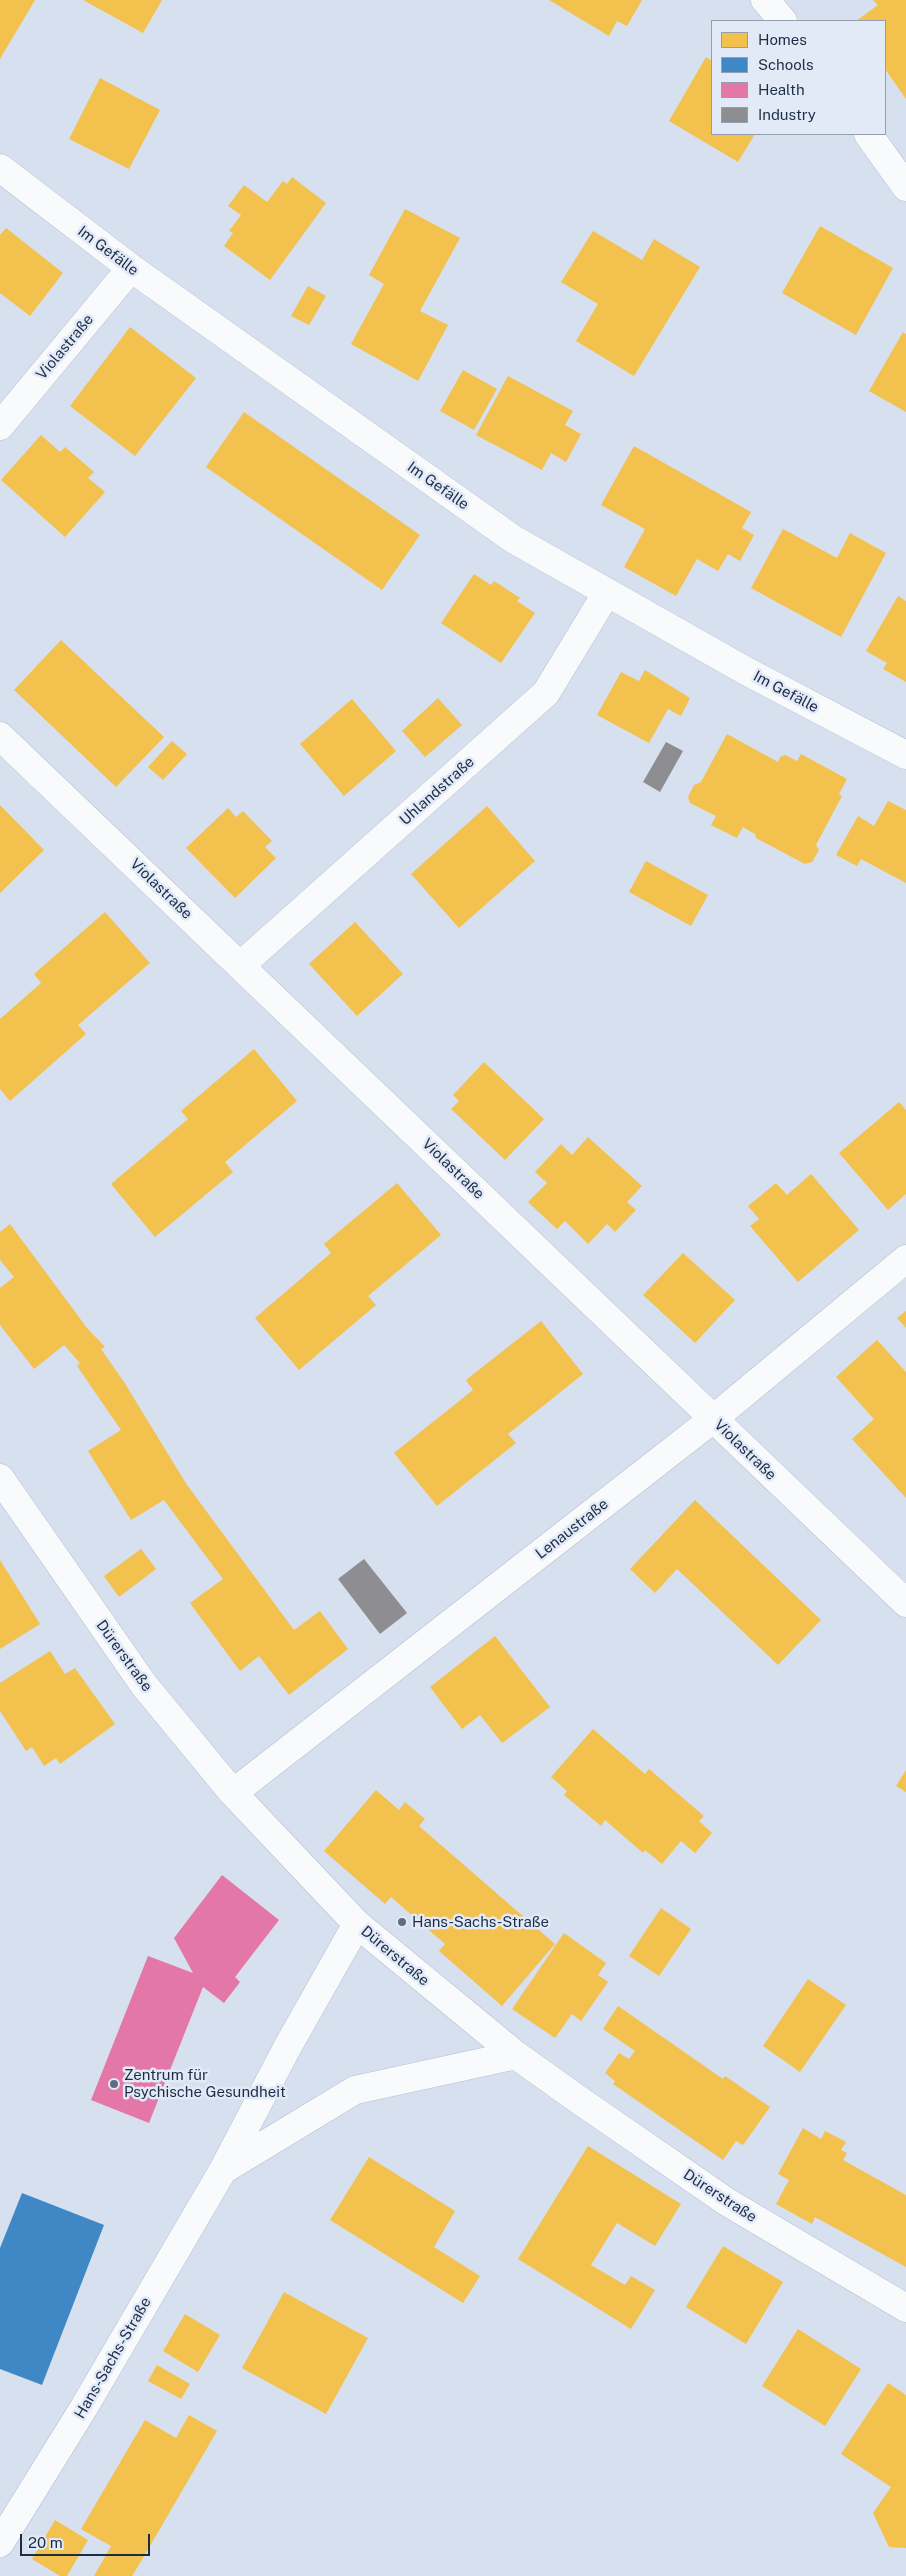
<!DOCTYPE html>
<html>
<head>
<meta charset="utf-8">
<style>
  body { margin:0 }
  #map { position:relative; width:906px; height:2576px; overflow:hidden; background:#d7e0ee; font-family:"Public Sans",sans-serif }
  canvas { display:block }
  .legend { position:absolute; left:711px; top:20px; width:175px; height:115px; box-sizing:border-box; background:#e2eaf8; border:1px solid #949eb1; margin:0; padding:6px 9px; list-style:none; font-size:15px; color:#1e2d46 }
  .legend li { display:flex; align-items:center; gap:10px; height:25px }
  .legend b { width:25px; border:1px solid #949eb1 }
  .scale { position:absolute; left:20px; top:2534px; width:130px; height:22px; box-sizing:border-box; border:2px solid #1e2d46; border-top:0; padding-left:6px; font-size:15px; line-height:18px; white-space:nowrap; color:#1e2d46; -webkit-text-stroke:4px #e2eaf8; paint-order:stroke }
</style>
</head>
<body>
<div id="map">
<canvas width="906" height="2576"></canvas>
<ul class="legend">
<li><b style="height:14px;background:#f2c14e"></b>Homes</li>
<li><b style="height:14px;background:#3f88c5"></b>Schools</li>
<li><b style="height:14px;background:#e377a8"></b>Health</li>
<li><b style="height:14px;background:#8d8d92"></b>Industry</li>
</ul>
<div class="scale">20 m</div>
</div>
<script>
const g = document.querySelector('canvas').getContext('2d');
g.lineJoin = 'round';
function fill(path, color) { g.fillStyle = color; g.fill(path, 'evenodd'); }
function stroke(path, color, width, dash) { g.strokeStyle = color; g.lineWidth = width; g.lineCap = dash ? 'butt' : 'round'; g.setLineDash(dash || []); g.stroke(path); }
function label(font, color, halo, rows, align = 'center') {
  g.font = font + ' "Public Sans",sans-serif'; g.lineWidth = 5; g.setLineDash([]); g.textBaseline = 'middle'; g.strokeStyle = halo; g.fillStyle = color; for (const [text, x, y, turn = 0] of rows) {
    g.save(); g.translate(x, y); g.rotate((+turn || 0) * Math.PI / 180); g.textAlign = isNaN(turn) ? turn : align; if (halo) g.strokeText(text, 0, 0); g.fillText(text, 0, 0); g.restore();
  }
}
const homes = new Path2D(`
  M 0,0 L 35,0 L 0,59 Z
  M 83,0 L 162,0 L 143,33 Z
  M 549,0 L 642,0 L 627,26 L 617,21 L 609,36 Z
  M 873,0 L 906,0 L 906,99 L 885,69 L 885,21 L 856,21 L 878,5 Z
  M 706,57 L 712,61 L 712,134 L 755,134 L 738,162 L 669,121 Z
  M 100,78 L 160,110 L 129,169 L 69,139 Z
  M 292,177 L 326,203 L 270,280 L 224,246 L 233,233 L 229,231 L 241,215 L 228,206 L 244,185 L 267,202 L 283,181 L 287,184 Z
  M 405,209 L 460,238 L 420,311 L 448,325 L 418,381 L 351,344 L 384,284 L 369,275 Z
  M 820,226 L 893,268 L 856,335 L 782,293 Z
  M 6,228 L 63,273 L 30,316 L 0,293 L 0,235 Z
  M 593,231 L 642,260 L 654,239 L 700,267 L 634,376 L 576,341 L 598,304 L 561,282 Z
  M 308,286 L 326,296 L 309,325 L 291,316 Z
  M 130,327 L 196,378 L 135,456 L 70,406 Z
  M 903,332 L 906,334 L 906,412 L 869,391 Z
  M 463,370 L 497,389 L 474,430 L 440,411 Z
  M 508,376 L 573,411 L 565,425 L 581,434 L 566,462 L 551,453 L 542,470 L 476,435 Z
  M 244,412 L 420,535 L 382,590 L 206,467 Z
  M 41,435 L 60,452 L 65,447 L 94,472 L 88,478 L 105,492 L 65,537 L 1,480 Z
  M 634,446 L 751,512 L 742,528 L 754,535 L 740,561 L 728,554 L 718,571 L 697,559 L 676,596 L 624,567 L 645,529 L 601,505 Z
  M 783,529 L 837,558 L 850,533 L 886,553 L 841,637 L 751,588 Z
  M 474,574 L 491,585 L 494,581 L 520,598 L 517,601 L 535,613 L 501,663 L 441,623 Z
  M 898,596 L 906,601 L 906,682 L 883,669 L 887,663 L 866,651 Z
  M 61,640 L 164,737 L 116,787 L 14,690 Z
  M 645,670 L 690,698 L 681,716 L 668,709 L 649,743 L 597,715 L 621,672 L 639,681 Z
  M 438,698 L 462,725 L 425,757 L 402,731 Z
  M 352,699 L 396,751 L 344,796 L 300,744 Z
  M 727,734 L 778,762 L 780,757 L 785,755 L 797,761 L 801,754 L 847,779 L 839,794 L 842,796 L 816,845 L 819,850 L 812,862 L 805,864 L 756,838 L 755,834 L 743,827 L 737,838 L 711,825 L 716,816 L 690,803 L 688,797 L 694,785 L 701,782 Z
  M 172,741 L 187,754 L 163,780 L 148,767 Z
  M 888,801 L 906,810 L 906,883 L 861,859 L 857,866 L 836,855 L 858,816 L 874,826 Z
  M 0,805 L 44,850 L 0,893 Z
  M 487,806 L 535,861 L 459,928 L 411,874 Z
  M 228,808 L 236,817 L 243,811 L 272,841 L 265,847 L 276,858 L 235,898 L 186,848 Z
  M 646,861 L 708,895 L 691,926 L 629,892 Z
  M 105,912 L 150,963 L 78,1025 L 86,1034 L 10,1101 L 0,1089 L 0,1019 L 41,983 L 34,974 Z
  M 355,922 L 403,974 L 357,1016 L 309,964 Z
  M 254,1049 L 297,1101 L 225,1162 L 233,1172 L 155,1237 L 111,1184 L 188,1119 L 181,1111 Z
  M 484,1062 L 544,1119 L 505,1160 L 451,1109 L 459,1101 L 453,1095 Z
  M 899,1102 L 906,1110 L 906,1194 L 888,1210 L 839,1153 Z
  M 588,1137 L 642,1186 L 627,1202 L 636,1210 L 615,1232 L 607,1224 L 588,1244 L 565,1221 L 557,1229 L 528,1202 L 547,1183 L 535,1172 L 561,1144 L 572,1155 Z
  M 811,1174 L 859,1230 L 798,1282 L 750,1226 L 759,1219 L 748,1206 L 776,1183 L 787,1195 Z
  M 397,1183 L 441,1235 L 368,1296 L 376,1305 L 299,1370 L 255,1318 L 331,1253 L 324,1244 Z
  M 10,1224 L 87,1328 L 105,1347 L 101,1349 L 124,1382 L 187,1485 L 294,1630 L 320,1611 L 348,1649 L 289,1695 L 259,1656 L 240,1671 L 190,1603 L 223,1579 L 164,1500 L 131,1520 L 88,1451 L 121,1430 L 77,1366 L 80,1363 L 64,1345 L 34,1369 L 0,1325 L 0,1288 L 14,1277 L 0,1260 L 0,1232 Z
  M 683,1253 L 735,1300 L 695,1343 L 643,1295 Z
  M 906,1311 L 906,1328 L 897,1318 Z
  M 541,1321 L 583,1374 L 508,1434 L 516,1443 L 437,1506 L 394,1453 L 473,1390 L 466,1380 Z
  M 877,1340 L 906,1372 L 906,1498 L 852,1439 L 874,1419 L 836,1377 Z
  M 695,1500 L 821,1620 L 778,1665 L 677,1569 L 655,1593 L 630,1569 Z
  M 141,1549 L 156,1569 L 119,1597 L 104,1576 Z
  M 0,1560 L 40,1624 L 0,1649 Z
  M 495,1636 L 550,1707 L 502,1743 L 480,1715 L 462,1729 L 430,1687 Z
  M 50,1651 L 65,1674 L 75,1668 L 115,1724 L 60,1764 L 56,1758 L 44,1766 L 32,1747 L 26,1751 L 0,1711 L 0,1683 Z
  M 593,1729 L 645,1774 L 649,1769 L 704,1816 L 699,1821 L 712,1833 L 695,1853 L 681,1841 L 662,1864 L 645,1850 L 643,1853 L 605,1820 L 601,1826 L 564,1795 L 567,1791 L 551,1777 Z
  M 906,1770 L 906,1792 L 896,1786 Z
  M 376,1790 L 399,1810 L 405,1802 L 425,1819 L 419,1826 L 555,1944 L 502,2006 L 439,1951 L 445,1944 L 391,1897 L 385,1904 L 324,1851 Z
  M 661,1908 L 691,1929 L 659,1976 L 629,1956 Z
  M 564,1933 L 606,1963 L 598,1975 L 608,1982 L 581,2021 L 572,2014 L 555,2038 L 512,2009 Z
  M 808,1979 L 846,2005 L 800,2072 L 763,2046 Z
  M 618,2006 L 723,2079 L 725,2076 L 770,2107 L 743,2145 L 736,2141 L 723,2160 L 613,2084 L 615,2081 L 605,2073 L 619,2053 L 629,2059 L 635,2051 L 603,2029 Z
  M 803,2128 L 821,2139 L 825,2131 L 846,2142 L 841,2150 L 847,2153 L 843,2160 L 906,2195 L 906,2267 L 815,2217 L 812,2224 L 776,2204 L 789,2180 L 778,2174 Z
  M 588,2146 L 681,2204 L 655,2246 L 617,2223 L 591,2265 L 625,2285 L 631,2276 L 655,2290 L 631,2329 L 518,2259 Z
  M 369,2157 L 455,2211 L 434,2247 L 480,2276 L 463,2303 L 330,2220 Z
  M 723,2246 L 783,2282 L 746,2344 L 686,2307 Z
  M 284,2292 L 368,2338 L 326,2414 L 242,2368 Z
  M 185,2314 L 220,2335 L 198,2372 L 163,2351 Z
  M 798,2329 L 861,2369 L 825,2426 L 762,2386 Z
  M 157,2365 L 190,2384 L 181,2399 L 148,2381 Z
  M 888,2383 L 906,2395 L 906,2548 L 889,2547 L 873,2513 L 891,2487 L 841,2454 Z
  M 189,2415 L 217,2431 L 140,2563 L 132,2576 L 94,2576 L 111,2546 L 81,2529 L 145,2420 L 176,2438 Z
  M 55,2520 L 88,2540 L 67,2576 L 60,2576 L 32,2559 Z`);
const schools = new Path2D(`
  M 22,2193 L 104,2225 L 42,2385 L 0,2369 L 0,2248 Z`);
const health = new Path2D(`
  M 222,1875 L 279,1920 L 235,1977 L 240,1982 L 224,2003 L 203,1987 L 149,2123 L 91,2100 L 148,1956 L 193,1973 L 174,1938 Z`);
const industry = new Path2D(`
  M 666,742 L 683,751 L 660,792 L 643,782 Z
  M 364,1559 L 407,1613 L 380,1634 L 338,1579 Z`);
const street = new Path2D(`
  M 765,0 L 783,21
  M 868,134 L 906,187
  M 0,168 L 131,268 L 513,539 L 746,671 L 906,755
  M 0,426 L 131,268
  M 0,736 L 906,1603
  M 241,965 L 546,693 L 606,594
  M 0,1478 L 144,1685 L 233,1793 L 357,1924 L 516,2055 L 579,2100 L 727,2202 L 906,2308
  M 233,1793 L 713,1419 L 906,1259
  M 223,2170 L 355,2090 L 516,2055
  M 0,2543 L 83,2409 L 223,2170 L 288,2046 L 357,1924`);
const markers = [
  [402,1922,5,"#5f6c81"],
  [114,2084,5,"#5f6c81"]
];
const streetNames = [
  ["Im Gefälle",108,251,37],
  ["Violastraße",65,347,-50],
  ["Im Gefälle",438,486,35],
  ["Im Gefälle",786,692,28],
  ["Uhlandstraße",437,791,-42],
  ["Violastraße",161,889,44],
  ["Violastraße",453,1169,44],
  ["Violastraße",745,1450,44],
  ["Lenaustraße",572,1529,-38],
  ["Dürerstraße",124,1656,54],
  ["Dürerstraße",395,1956,40],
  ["Dürerstraße",720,2196,33],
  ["Hans-Sachs-Straße",113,2358,-60]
];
const poiNames = [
  ["Hans-Sachs-Straße",412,1922],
  ["Zentrum für",124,2075],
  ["Psychische Gesundheit",124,2092]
];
fill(homes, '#f2c14e');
fill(schools, '#3f88c5');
fill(health, '#e377a8');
fill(industry, '#8d8d92');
stroke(street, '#b4bfd1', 29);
stroke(street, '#f9fafc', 28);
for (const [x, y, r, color] of markers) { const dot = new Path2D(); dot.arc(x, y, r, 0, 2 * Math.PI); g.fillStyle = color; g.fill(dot); stroke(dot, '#e2eaf8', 2); }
label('15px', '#1e2d46', '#e2eaf8', streetNames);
label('15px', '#1e2d46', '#e2eaf8', poiNames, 'left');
</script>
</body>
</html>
